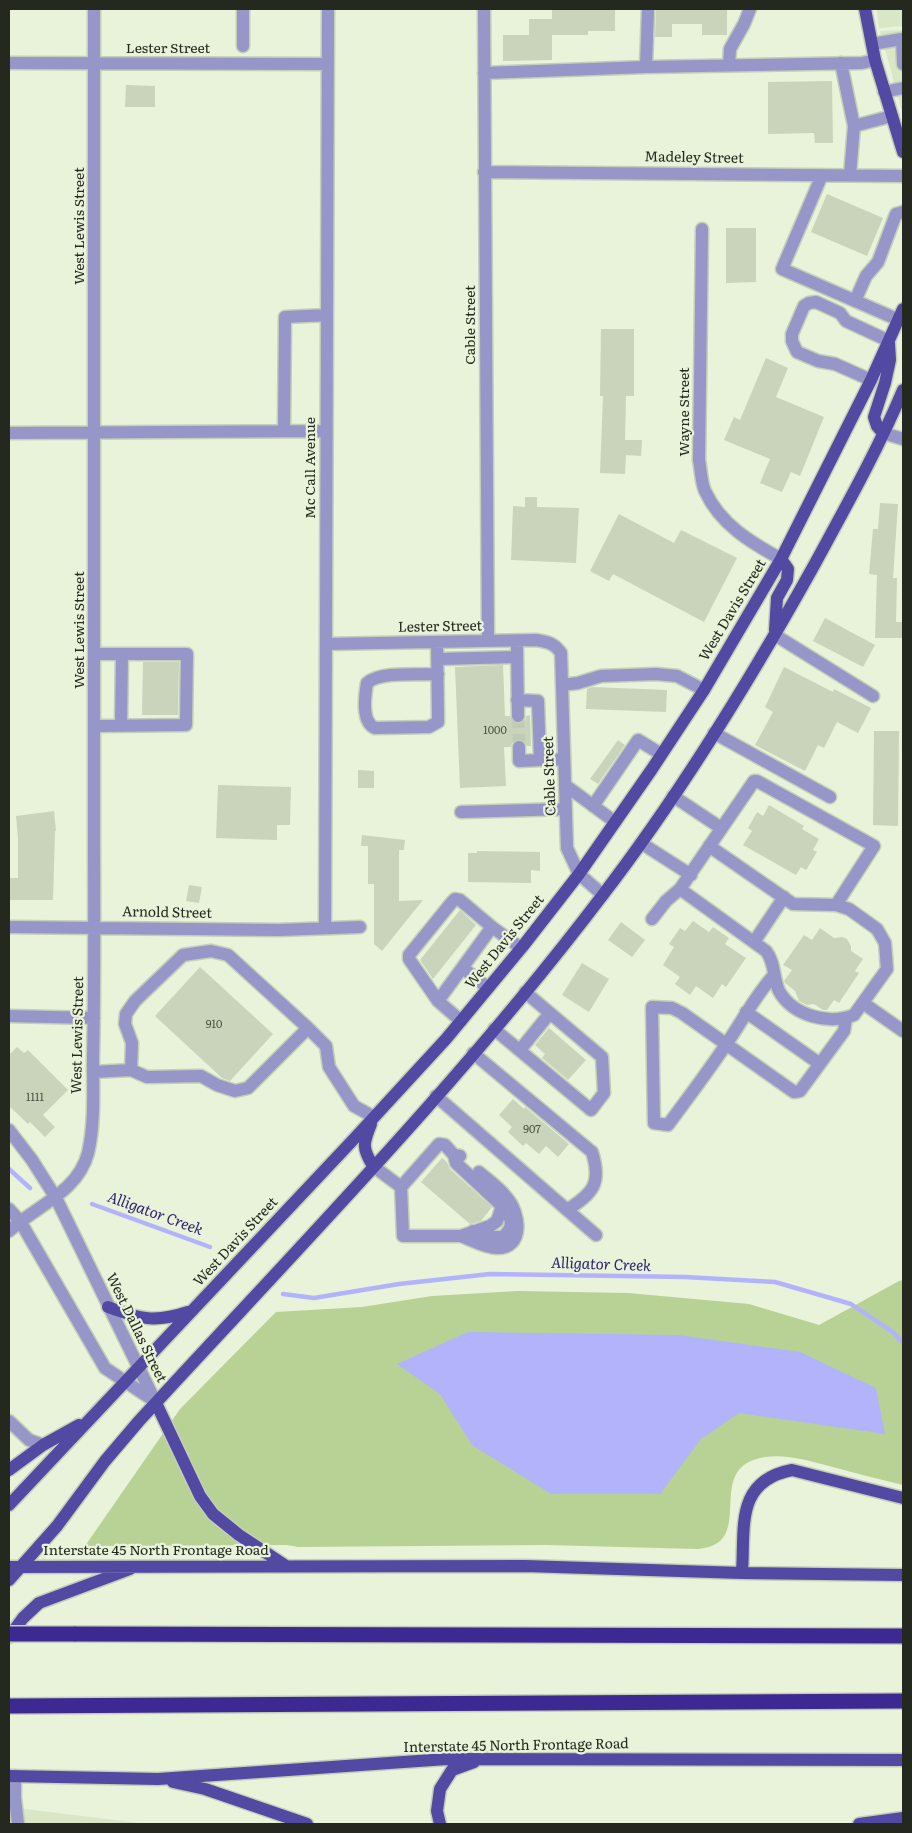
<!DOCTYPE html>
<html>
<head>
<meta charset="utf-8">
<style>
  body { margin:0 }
  #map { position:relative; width:912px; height:1833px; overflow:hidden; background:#e8f3d9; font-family:Literata,serif }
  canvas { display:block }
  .frame { position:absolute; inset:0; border:10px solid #24281f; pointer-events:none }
</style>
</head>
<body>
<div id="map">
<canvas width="912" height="1833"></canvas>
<div class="frame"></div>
</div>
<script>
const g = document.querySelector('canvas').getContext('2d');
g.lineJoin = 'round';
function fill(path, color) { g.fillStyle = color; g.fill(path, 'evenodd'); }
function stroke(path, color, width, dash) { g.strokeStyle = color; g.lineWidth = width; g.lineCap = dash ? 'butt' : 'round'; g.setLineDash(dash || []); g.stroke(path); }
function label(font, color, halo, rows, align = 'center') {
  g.font = font + ' Literata,serif'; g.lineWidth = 4.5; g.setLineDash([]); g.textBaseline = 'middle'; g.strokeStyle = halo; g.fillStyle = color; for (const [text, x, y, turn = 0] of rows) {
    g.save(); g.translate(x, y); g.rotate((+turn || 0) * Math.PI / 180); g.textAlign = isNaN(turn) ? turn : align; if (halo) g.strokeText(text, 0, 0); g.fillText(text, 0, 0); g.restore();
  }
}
const built = new Path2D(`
  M 877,9 L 903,9 L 903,26 L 879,28 Z
  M 903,30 L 903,115 L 880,31 Z
  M 9,1807 L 147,1824 L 9,1824 Z`);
const green = new Path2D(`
  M 903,1280 L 903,1485 C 879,1479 854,1473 829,1466 C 809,1461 787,1454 765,1457 C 700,1467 760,1544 698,1549 L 546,1545 L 298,1547 L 287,1545 L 85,1546 L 180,1409 L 276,1312 L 362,1307 L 432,1296 L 518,1291 L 628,1293 L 749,1304 L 819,1325 L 899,1281 Z`);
const water = new Path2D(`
  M 468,1332 L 678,1335 L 800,1352 L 876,1388 L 885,1434 L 739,1413 L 701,1439 L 660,1494 L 551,1494 L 472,1445 L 440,1394 L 397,1364 Z`);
const stream = new Path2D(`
  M 9,1169 L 30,1188
  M 92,1204 L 210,1247
  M 283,1294 L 314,1298 L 399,1284 L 490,1274 L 685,1277 L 775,1282 L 851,1304 L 894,1333 L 903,1343`);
const building = new Path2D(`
  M 552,9 L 615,9 L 615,31 L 588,31 L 588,35 L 552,35 L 552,60 L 503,61 L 503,35 L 529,35 L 529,19 L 552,19 Z
  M 656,9 L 727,9 L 727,35 L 702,35 L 702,24 L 672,24 L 672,37 L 655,37 Z
  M 832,81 L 833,143 L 815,143 L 814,133 L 768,134 L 768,82 Z
  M 126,85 L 155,86 L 155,107 L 125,107 Z
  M 827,194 L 883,218 L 867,256 L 811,232 Z
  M 726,228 L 756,228 L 756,282 L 726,283 Z
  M 601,329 L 634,329 L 634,396 L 626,396 L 625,440 L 642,440 L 641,456 L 626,455 L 625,474 L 600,473 L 603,396 L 600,396 Z
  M 766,358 L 788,368 L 776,397 L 824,417 L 800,476 L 791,472 L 782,492 L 760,483 L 770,459 L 724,440 L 734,417 L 740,420 Z
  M 525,497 L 537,497 L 537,507 L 579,508 L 576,563 L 511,560 L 513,506 L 525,507 Z
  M 880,503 L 898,504 L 893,578 L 897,578 L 896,622 L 903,622 L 903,638 L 875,638 L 877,575 L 869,574 L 873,529 L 878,529 Z
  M 619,514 L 674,543 L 681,530 L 737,558 L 704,622 L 613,574 L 609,581 L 590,571 Z
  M 825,618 L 875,645 L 863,667 L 813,641 Z
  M 143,662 L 179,662 L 178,715 L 142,715 Z
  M 503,665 L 505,716 L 510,716 L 514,723 L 519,724 L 525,720 L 526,716 L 530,715 L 531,746 L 527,746 L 523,740 L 519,739 L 512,743 L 511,747 L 504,747 L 506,786 L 460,788 L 455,667 Z
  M 784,667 L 833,692 L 834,689 L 871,708 L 858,733 L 837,722 L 824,748 L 818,745 L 805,771 L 755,745 L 773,712 L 765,707 Z
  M 592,687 L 667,690 L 666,712 L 586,709 L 587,689 Z
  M 874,731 L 899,731 L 898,826 L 873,825 Z
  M 618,740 L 625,745 L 598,784 L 590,779 Z
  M 358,770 L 374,771 L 374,788 L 358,788 Z
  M 218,785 L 291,787 L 290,825 L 277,825 L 277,840 L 216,838 Z
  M 769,805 L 804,826 L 802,829 L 819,839 L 813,850 L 817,852 L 806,870 L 801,867 L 796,875 L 743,845 L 752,831 L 748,828 L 757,812 L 763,816 Z
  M 54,811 L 56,831 L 55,831 L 53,900 L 9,900 L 9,878 L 18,878 L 18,838 L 16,816 Z
  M 362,835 L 405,840 L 404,850 L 399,850 L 399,901 L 423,900 L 382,951 L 374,944 L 374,884 L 368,884 L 368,846 L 361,846 Z
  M 477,851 L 540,852 L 540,871 L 531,870 L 531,883 L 468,882 L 468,853 L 477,853 Z
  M 189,885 L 202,887 L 199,903 L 186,901 Z
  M 460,910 L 476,925 L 433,979 L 420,960 Z
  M 693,921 L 709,932 L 713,927 L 729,938 L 725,944 L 746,958 L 726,987 L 722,984 L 713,998 L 696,986 L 690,995 L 675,984 L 680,977 L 663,965 L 674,947 L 669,944 L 680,928 L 685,931 Z
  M 621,922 L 645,940 L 632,957 L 608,940 Z
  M 820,928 L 834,938 L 842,937 L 847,939 L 851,946 L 851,951 L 863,959 L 855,971 L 859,973 L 839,1003 L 834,1000 L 827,1010 L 823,1010 L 814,1004 L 807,1005 L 799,1001 L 795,991 L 785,983 L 784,981 L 792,970 L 783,965 L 804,935 L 812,940 Z
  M 582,963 L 609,979 L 589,1012 L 562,995 Z
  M 200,967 L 273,1034 L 230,1081 L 222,1078 L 155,1016 Z
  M 549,1028 L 586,1060 L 568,1080 L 542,1058 L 545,1054 L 535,1045 Z
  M 17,1047 L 24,1053 L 28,1050 L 68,1090 L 43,1115 L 55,1127 L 45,1137 L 30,1122 L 28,1124 L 9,1106 L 9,1055 Z
  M 513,1099 L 524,1109 L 525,1107 L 569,1144 L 558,1157 L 546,1146 L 539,1154 L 526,1143 L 523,1146 L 508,1132 L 512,1127 L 499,1115 Z
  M 442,1158 L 447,1162 L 450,1169 L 492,1207 L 481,1221 L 470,1224 L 421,1182 Z`);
const minorTunnel = new Path2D(`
  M 518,716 L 519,747`);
const minor = new Path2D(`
  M 243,9 L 243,46
  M 484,9 L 488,641
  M 872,44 L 902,39 L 903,64
  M 9,63 L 327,64
  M 841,63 L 854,126 L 850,175
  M 729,65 L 730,49 L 744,24 L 750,9
  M 646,67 L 648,9
  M 484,73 L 646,67 L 862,63 L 875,60
  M 884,92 L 903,88
  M 854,126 L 892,116
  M 484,172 L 903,176
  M 822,175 L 782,269 L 899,320
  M 702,229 L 699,460 C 701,470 701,482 705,491 C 720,524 750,542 781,559
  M 855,301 L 866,276 L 878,262 L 896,214 L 903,212
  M 871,380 L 835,364 L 818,361 L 797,352 L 792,341 L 792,334 L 804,306 L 809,303 L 816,302 L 840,313 L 846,321 L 889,341
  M 284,431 L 285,317 L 327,315
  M 9,433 L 326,431
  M 883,433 L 903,439
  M 775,635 L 873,696
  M 437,642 L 438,718 L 438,722 L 429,727 L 375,728 C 361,722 365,695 367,683 C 380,671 420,675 438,674
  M 326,644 L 536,640 C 548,642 554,643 561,653 L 567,848 L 579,874 L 603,895
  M 517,648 L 518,716
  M 438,659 L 517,657
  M 562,685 L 578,683 L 601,676 L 656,674 L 677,676 L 704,690
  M 517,700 L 538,701 L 540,759
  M 121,724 L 122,654
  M 95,726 L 186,725 L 187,654 L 95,654
  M 714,733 L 830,797
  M 519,747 L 519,761 L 564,759
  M 565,785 L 615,822
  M 673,796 L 721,828
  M 593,806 L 638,740 L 661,754
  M 461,812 L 566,809
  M 641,843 L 691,875
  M 680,889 L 766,951 C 775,962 773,978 779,991 C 793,1016 829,1025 854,1015 L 887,969 L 885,943 L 877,929 L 849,909 L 836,905 L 793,904 L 709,846
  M 652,919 L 666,901 L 680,889 L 754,781 L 757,781 L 874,846 L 836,905
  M 9,927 L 279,930 L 360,927
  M 325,927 L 328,9
  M 754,942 L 784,897
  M 463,968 L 488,988
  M 774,975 C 754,997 742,1022 725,1046 C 707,1073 687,1099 668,1125 L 654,1123 L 652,1007 L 672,1008 L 682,1013 L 794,1092 L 800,1091 L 844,1031 L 846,1019
  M 438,1001 L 492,927
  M 863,1003 L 903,1031
  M 746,1012 L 820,1064
  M 9,1016 L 94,1018
  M 461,1021 L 438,1001 L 409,959 L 409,955 L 452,902 L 455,899 L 460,900 L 492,927 L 521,948
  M 494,1029 L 591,1110 L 604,1093 L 602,1057 L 525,992
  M 520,1050 L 550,1013
  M 473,1053 L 592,1152 C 602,1184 593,1193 567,1210
  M 131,1070 L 132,1043 L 125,1024 L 126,1014 L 135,1001 L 183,955 L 211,951 L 228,955 L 308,1028
  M 93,1072 L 131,1070 L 147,1077 L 201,1076 L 217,1085 L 235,1091 L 248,1088 L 308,1028 L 326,1046 L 329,1067 L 354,1106 L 374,1117
  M 436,1096 L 596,1235
  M 9,1130 L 32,1160 L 56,1198 L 156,1403
  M 373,1166 L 401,1187 L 403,1236 L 461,1236 L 490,1226 L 497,1221 L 502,1206 L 456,1163 L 454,1155
  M 401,1187 L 439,1144 L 445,1145 L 454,1155 L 460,1156
  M 9,1209 L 20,1221 L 105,1368 L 156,1402
  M 9,1231 C 36,1206 78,1192 88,1153 C 95,1124 93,1088 93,1058 C 95,980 94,902 94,824 C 95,553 94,281 94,9
  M 473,1231 L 487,1237 L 503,1237 C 509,1231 514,1225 509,1216
  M 461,1236 C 472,1240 485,1248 497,1248 C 525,1248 520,1213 507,1198 C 500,1188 488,1180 479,1172
  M 9,1421 L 29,1440 L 43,1445
  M 15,1776 L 15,1798 L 18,1824`);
const major = new Path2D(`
  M 865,9 L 875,60 L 903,152
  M 883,433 L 877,426 L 874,417 L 885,383 L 890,360 L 889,343
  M 775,630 L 777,598 L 787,580 L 788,569 L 781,559
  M 371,1124 C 363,1144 362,1148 373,1166
  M 108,1307 C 140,1319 155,1323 188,1312
  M 156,1403 L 200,1496 L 213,1514 L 239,1535 L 286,1566
  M 9,1470 L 43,1445 L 79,1425
  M 9,1505 L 353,1140 L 446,1039 L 523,946 L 579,874 L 652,769 L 704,690 L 781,559 L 871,380 L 903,309
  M 9,1567 L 525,1566 L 742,1573 L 903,1575
  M 742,1573 C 745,1527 735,1481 792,1470 L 903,1498
  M 9,1580 L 57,1526 L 105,1461 L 139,1421 C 297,1249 461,1082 602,896 C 681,793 749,682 812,569 C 844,510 877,452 903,390
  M 9,1637 L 23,1618 L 39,1603 L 130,1569
  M 9,1776 L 158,1779 L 447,1759 L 903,1760
  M 173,1782 L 205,1789 L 307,1824
  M 440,1824 L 437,1811 L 440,1789 L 452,1770 L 474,1762
  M 859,1824 L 903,1818`);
const highway = new Path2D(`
  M 74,1634 L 903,1636
  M 9,1706 L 903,1701`);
const highwayBridge = new Path2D(`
  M 9,1634 L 74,1634`);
const numberNames = [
  ["1000",495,731],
  ["910",214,1025],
  ["1111",35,1098],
  ["907",532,1130]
];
const streetNames = [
  ["Lester Street",168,49],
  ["Madeley Street",694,158,1],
  ["West Lewis Street",80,226,-90],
  ["Cable Street",471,325,-90],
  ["Wayne Street",685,412,-90],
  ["Mc Call Avenue",311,468,-90],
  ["West Davis Street",733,610,-59],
  ["Lester Street",440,627,-1],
  ["West Lewis Street",80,630,-90],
  ["Cable Street",550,776,-92],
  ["Arnold Street",167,913,1],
  ["West Davis Street",505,942,-51],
  ["West Lewis Street",78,1035,-89],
  ["West Davis Street",236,1242,-47],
  ["West Dallas Street",136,1328,64],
  ["Interstate 45 North Frontage Road",156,1551],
  ["Interstate 45 North Frontage Road",516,1746,-1]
];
const waterNames = [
  ["Alligator Creek",155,1214,20],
  ["Alligator Creek",601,1265,2]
];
fill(built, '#d9e7c7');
fill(green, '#b8d195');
fill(water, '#b3b3fc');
stroke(stream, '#b3b3fc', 4.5);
fill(building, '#c9d4bb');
stroke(minorTunnel, '#c1cab4', 12, [12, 6]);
stroke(minor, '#c5ceb8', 15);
stroke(major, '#c5ceb8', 15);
stroke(highway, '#c5ceb8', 18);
stroke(minor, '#9696c8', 12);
stroke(major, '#5249a2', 12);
stroke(highway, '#3d2992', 15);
stroke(highwayBridge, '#c5ceb8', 18, []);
stroke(highwayBridge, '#3d2992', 15);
label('11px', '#4d5346', null, numberNames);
label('14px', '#24281f', '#e8f3d9', streetNames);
label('italic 15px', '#2f2172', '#e8f3d9', waterNames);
</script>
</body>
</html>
